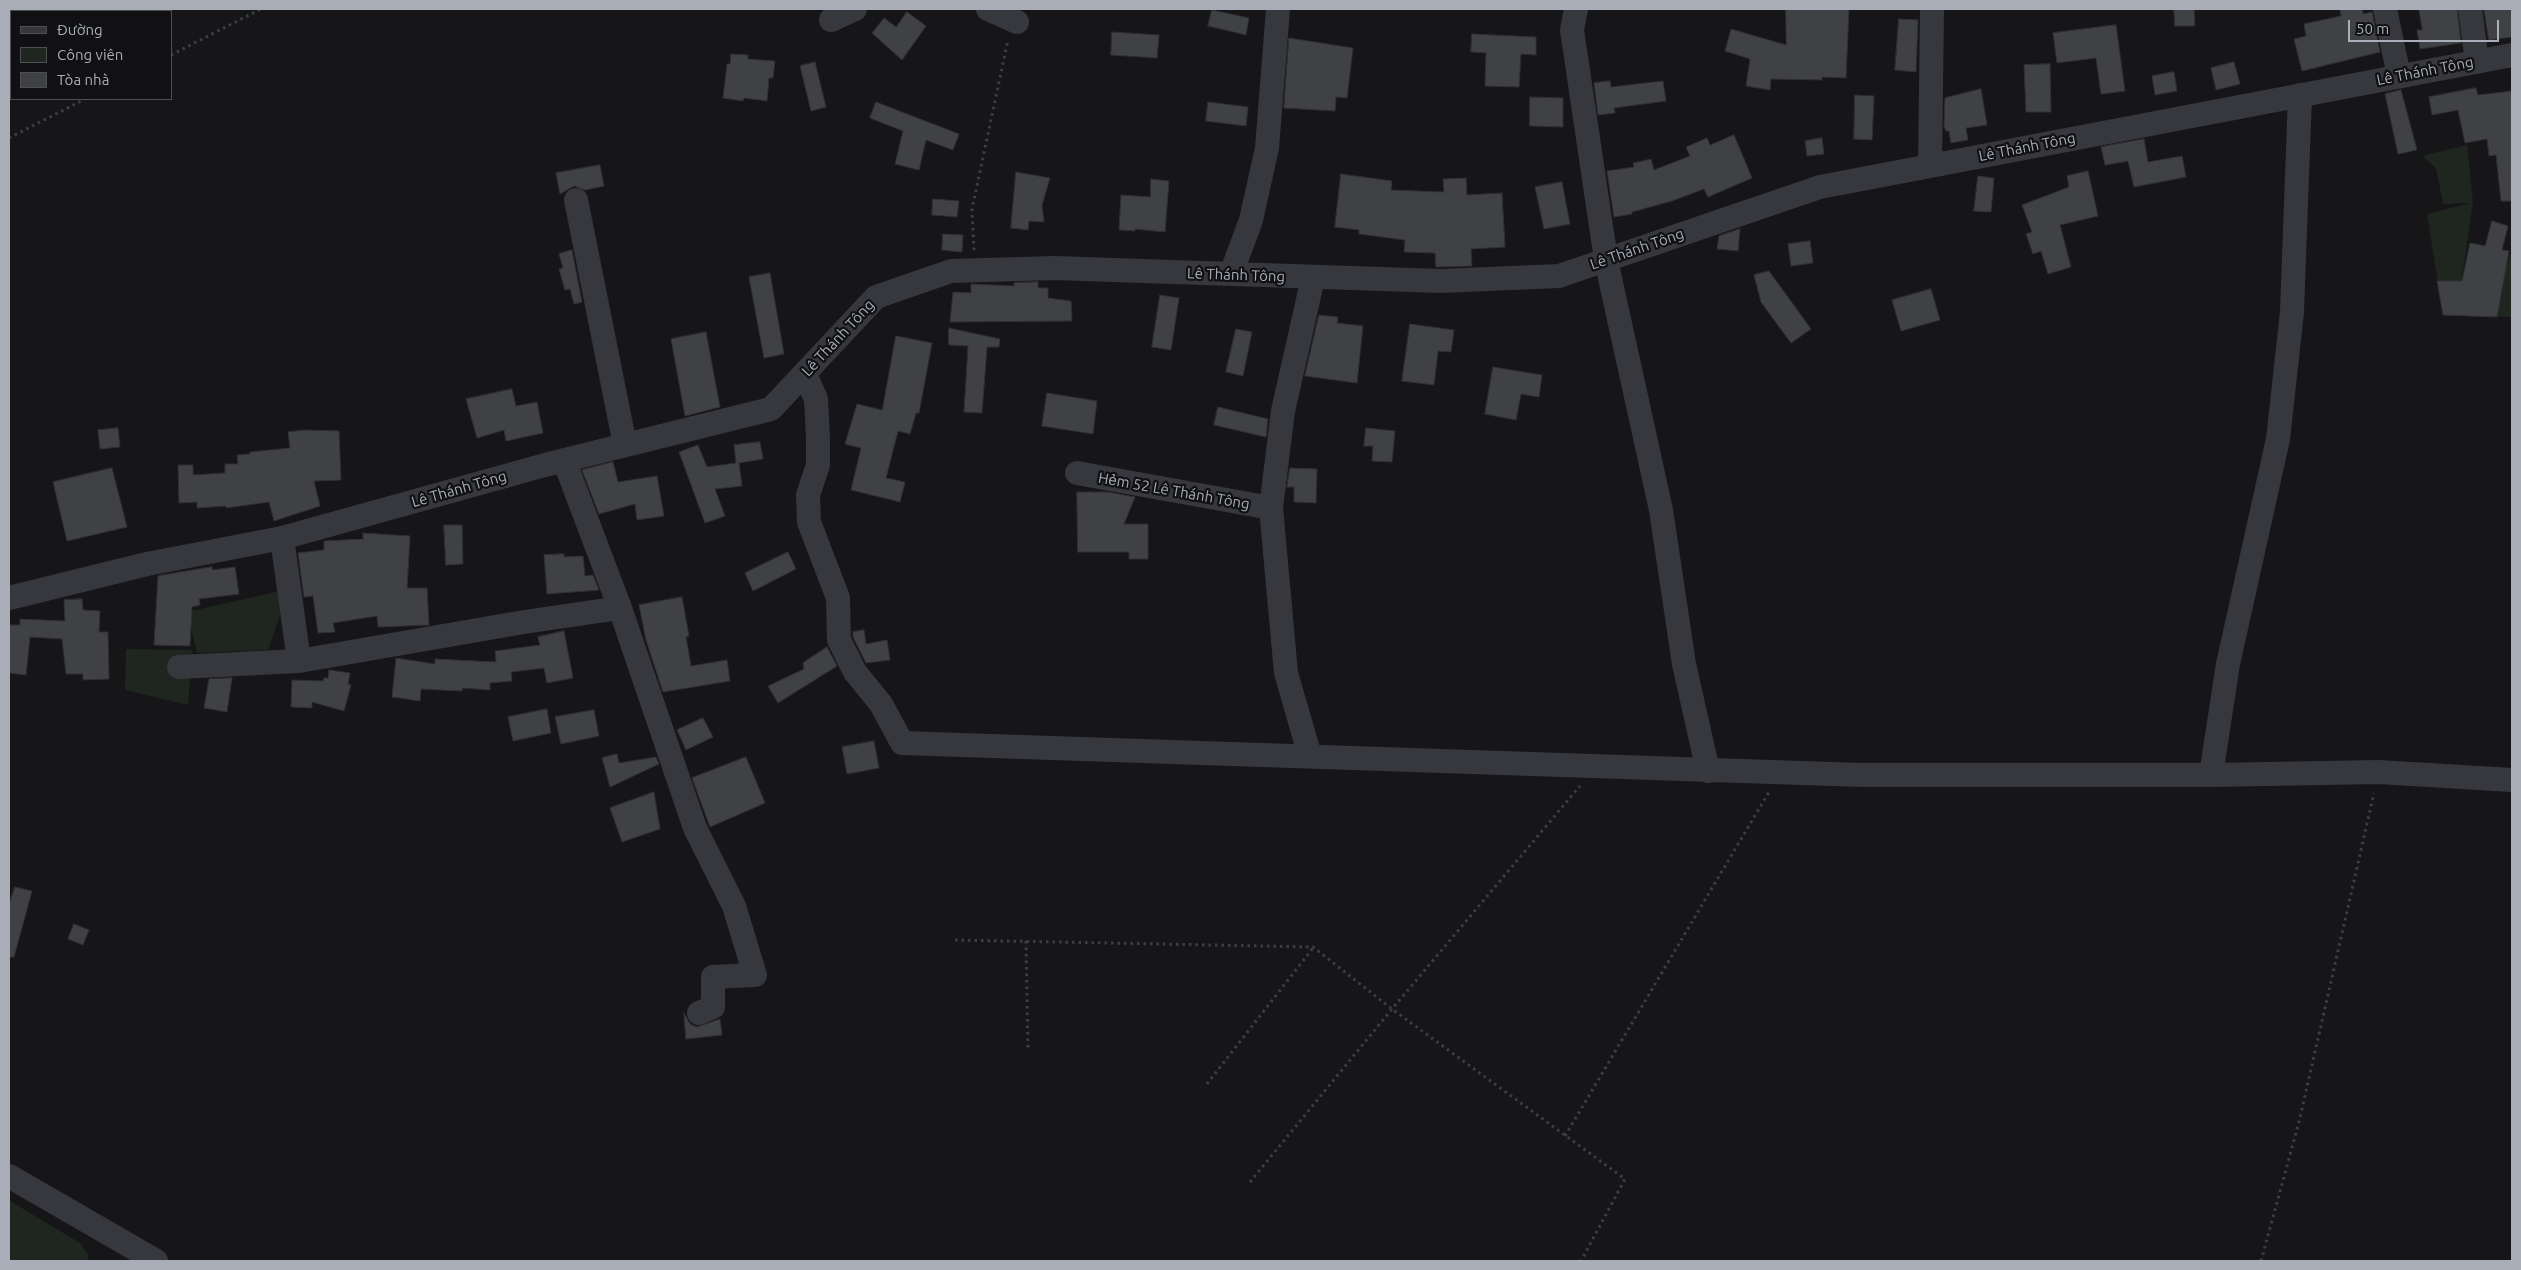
<!DOCTYPE html>
<html>
<head>
<meta charset="utf-8">
<style>
  body { margin:0 }
  #map { position:relative; width:2521px; height:1270px; overflow:hidden; background:#161618; font-family:Ubuntu,sans-serif }
  canvas { display:block }
  .frame { position:absolute; inset:0; border:10px solid #a8adb8; pointer-events:none }
  .legend { position:absolute; left:10px; top:10px; width:162px; height:90px; box-sizing:border-box; background:#111113; border:1px solid #4d4f55; margin:0; padding:6px 9px; list-style:none; font-size:15px; color:#a8adb8 }
  .legend li { display:flex; align-items:center; gap:10px; height:25px }
  .legend b { width:25px; border:1px solid #4d4f55 }
  .scale { position:absolute; left:2348px; top:20px; width:151px; height:22px; box-sizing:border-box; border:2px solid #a8adb8; border-top:0; padding-left:6px; font-size:15px; line-height:18px; white-space:nowrap; color:#a8adb8; -webkit-text-stroke:4px #111113; paint-order:stroke }
</style>
</head>
<body>
<div id="map">
<canvas width="2521" height="1270"></canvas>
<div class="frame"></div>
<ul class="legend">
<li><b style="height:6px;background:#37383d"></b>Đường</li>
<li><b style="height:14px;background:#1e261f"></b>Công viên</li>
<li><b style="height:14px;background:#404145"></b>Tòa nhà</li>
</ul>
<div class="scale">50 m</div>
</div>
<script>
const g = document.querySelector('canvas').getContext('2d');
g.lineJoin = 'round';
function fill(path, color) { g.fillStyle = color; g.fill(path, 'evenodd'); }
function stroke(path, color, width, dash) { g.strokeStyle = color; g.lineWidth = width; g.lineCap = dash ? 'butt' : 'round'; g.setLineDash(dash || []); g.stroke(path); }
function label(font, color, halo, rows, align = 'center') {
  g.font = font + ' Ubuntu,sans-serif'; g.lineWidth = 4.5; g.setLineDash([]); g.textBaseline = 'middle'; g.strokeStyle = halo; g.fillStyle = color; for (const [text, x, y, turn = 0] of rows) {
    g.save(); g.translate(x, y); g.rotate((+turn || 0) * Math.PI / 180); g.textAlign = isNaN(turn) ? turn : align; if (halo) g.strokeText(text, 0, 0); g.fillText(text, 0, 0); g.restore();
  }
}
const green = new Path2D(`
  M 2467,145 L 2473,202 L 2462,278 L 2498,286 L 2512,250 L 2512,317 L 2443,315 L 2427,214 L 2470,203 L 2443,204 L 2436,168 L 2422,156 Z
  M 289,589 L 268,650 L 197,653 L 187,612 Z
  M 126,649 L 192,650 L 188,705 L 125,690 Z
  M 10,1201 L 80,1243 L 89,1255 L 87,1261 L 9,1261 Z`);
const building = new Path2D(`
  M 1786,9 L 1849,9 L 1846,78 L 1822,77 L 1822,80 L 1771,79 L 1770,90 L 1746,86 L 1750,59 L 1725,51 L 1731,29 L 1786,45 Z
  M 2174,9 L 2194,9 L 2195,26 L 2175,26 Z
  M 2340,9 L 2362,9 L 2363,14 L 2372,12 L 2380,52 L 2302,71 L 2294,39 L 2306,36 L 2304,24 L 2341,16 Z
  M 2419,9 L 2457,9 L 2461,43 L 2420,49 L 2417,30 L 2422,30 Z
  M 2484,9 L 2512,9 L 2512,37 L 2489,40 Z
  M 1212,10 L 1249,18 L 1246,35 L 1208,26 Z
  M 907,12 L 926,26 L 902,60 L 872,33 L 884,18 L 896,27 Z
  M 1899,19 L 1918,20 L 1916,72 L 1895,70 Z
  M 2116,25 L 2125,91 L 2101,94 L 2096,58 L 2057,63 L 2053,33 Z
  M 1112,32 L 1159,35 L 1157,58 L 1111,55 Z
  M 1472,34 L 1536,37 L 1536,55 L 1521,54 L 1519,87 L 1485,86 L 1486,53 L 1471,52 Z
  M 1289,38 L 1353,48 L 1347,98 L 1336,97 L 1335,111 L 1284,108 Z
  M 731,54 L 748,55 L 748,59 L 775,61 L 773,78 L 769,78 L 767,101 L 744,98 L 743,101 L 723,98 L 727,64 L 730,64 Z
  M 815,62 L 826,107 L 811,111 L 800,66 Z
  M 2234,62 L 2240,84 L 2216,90 L 2211,68 Z
  M 2050,64 L 2051,112 L 2026,112 L 2024,65 Z
  M 2174,72 L 2177,91 L 2155,95 L 2152,76 Z
  M 1610,81 L 1611,87 L 1663,81 L 1666,101 L 1614,108 L 1615,113 L 1598,115 L 1594,83 Z
  M 2476,88 L 2478,95 L 2512,91 L 2512,201 L 2501,201 L 2496,155 L 2489,156 L 2487,139 L 2465,143 L 2458,110 L 2432,115 L 2429,97 Z
  M 1981,89 L 1987,125 L 1966,128 L 1968,140 L 1951,143 L 1949,131 L 1946,131 L 1944,126 L 1945,98 Z
  M 2401,90 L 2417,150 L 2398,154 L 2385,94 Z
  M 1855,95 L 1874,96 L 1872,140 L 1854,139 Z
  M 1530,97 L 1563,98 L 1563,127 L 1530,126 Z
  M 876,102 L 959,134 L 953,150 L 926,140 L 919,170 L 895,164 L 903,131 L 870,118 Z
  M 1208,102 L 1248,107 L 1246,126 L 1206,121 Z
  M 1734,135 L 1752,178 L 1708,197 L 1704,189 L 1672,201 L 1632,212 L 1632,214 L 1614,217 L 1607,171 L 1634,167 L 1633,163 L 1651,159 L 1654,170 L 1690,156 L 1686,147 L 1707,138 L 1710,145 Z
  M 1822,138 L 1824,154 L 1807,156 L 1805,141 Z
  M 2144,139 L 2148,162 L 2182,156 L 2186,177 L 2134,187 L 2128,161 L 2105,165 L 2101,147 Z
  M 600,165 L 604,186 L 585,190 L 574,186 L 560,194 L 556,173 Z
  M 2088,171 L 2098,216 L 2060,225 L 2071,267 L 2048,274 L 2041,251 L 2033,254 L 2026,234 L 2032,232 L 2022,205 L 2069,187 L 2067,176 Z
  M 1016,172 L 1050,178 L 1042,205 L 1044,222 L 1029,221 L 1028,230 L 1011,228 Z
  M 1341,174 L 1392,181 L 1391,190 L 1444,192 L 1443,179 L 1466,178 L 1467,195 L 1502,193 L 1505,247 L 1471,249 L 1472,266 L 1436,267 L 1435,253 L 1404,252 L 1405,240 L 1359,234 L 1359,230 L 1335,227 Z
  M 1978,176 L 1994,178 L 1991,212 L 1974,211 Z
  M 1151,179 L 1169,181 L 1165,232 L 1135,229 L 1135,231 L 1119,230 L 1121,195 L 1150,197 Z
  M 1562,182 L 1570,224 L 1544,229 L 1535,187 Z
  M 933,199 L 959,201 L 957,217 L 932,215 Z
  M 2492,221 L 2508,226 L 2502,250 L 2509,251 L 2497,317 L 2443,315 L 2437,281 L 2462,281 L 2470,243 L 2485,246 Z
  M 1740,229 L 1738,251 L 1717,249 L 1719,236 Z
  M 943,234 L 963,235 L 962,252 L 942,250 Z
  M 1810,241 L 1813,263 L 1791,266 L 1788,244 Z
  M 572,250 L 582,302 L 574,304 L 570,289 L 565,290 L 559,269 L 563,268 L 559,254 Z
  M 1769,271 L 1811,329 L 1791,343 L 1761,302 L 1754,275 Z
  M 770,273 L 784,354 L 764,358 L 749,277 Z
  M 1038,282 L 1038,288 L 1048,288 L 1048,298 L 1071,301 L 1072,321 L 950,322 L 953,292 L 971,293 L 971,284 L 1014,286 L 1014,283 Z
  M 1931,289 L 1940,320 L 1901,331 L 1892,300 Z
  M 1160,295 L 1179,298 L 1171,350 L 1152,347 Z
  M 1319,315 L 1338,317 L 1337,323 L 1363,326 L 1357,383 L 1305,376 Z
  M 1410,324 L 1454,330 L 1451,352 L 1438,351 L 1434,385 L 1402,381 Z
  M 949,328 L 1000,339 L 999,347 L 987,347 L 982,413 L 964,412 L 968,346 L 949,345 Z
  M 1236,329 L 1252,332 L 1243,376 L 1226,372 Z
  M 706,332 L 720,407 L 685,416 L 671,339 Z
  M 896,336 L 932,343 L 919,413 L 916,413 L 910,434 L 898,431 L 886,478 L 905,482 L 900,502 L 851,490 L 861,448 L 845,444 L 857,404 L 882,410 Z
  M 1493,367 L 1542,375 L 1539,397 L 1521,394 L 1516,420 L 1485,414 Z
  M 512,389 L 516,406 L 537,402 L 543,433 L 506,441 L 504,430 L 477,438 L 466,399 Z
  M 1047,393 L 1097,401 L 1093,434 L 1042,426 Z
  M 1218,407 L 1268,419 L 1266,437 L 1214,425 Z
  M 118,428 L 120,447 L 100,449 L 98,430 Z
  M 1366,428 L 1395,431 L 1392,462 L 1372,461 L 1373,446 L 1364,446 Z
  M 306,430 L 339,431 L 341,480 L 314,481 L 320,506 L 274,521 L 269,502 L 226,508 L 226,506 L 197,508 L 197,502 L 179,503 L 178,465 L 193,465 L 193,475 L 225,473 L 225,464 L 238,464 L 237,455 L 250,454 L 250,452 L 290,448 L 288,432 Z
  M 760,442 L 763,459 L 739,463 L 742,486 L 715,489 L 725,516 L 705,523 L 679,452 L 698,445 L 707,467 L 736,463 L 734,445 Z
  M 613,462 L 618,482 L 657,476 L 664,516 L 637,520 L 635,504 L 599,514 L 582,470 Z
  M 112,468 L 127,527 L 67,541 L 53,482 Z
  M 1290,468 L 1317,469 L 1316,503 L 1294,502 L 1294,487 L 1287,487 Z
  M 1077,492 L 1108,492 L 1135,497 L 1124,524 L 1148,524 L 1148,559 L 1129,559 L 1129,552 L 1078,552 Z
  M 444,525 L 462,525 L 463,564 L 446,565 Z
  M 363,533 L 410,536 L 407,588 L 427,588 L 429,625 L 378,627 L 377,616 L 333,623 L 335,632 L 318,633 L 313,596 L 304,597 L 298,553 L 324,550 L 324,541 L 363,539 Z
  M 788,552 L 796,569 L 753,591 L 745,573 Z
  M 564,554 L 564,557 L 583,556 L 585,576 L 593,575 L 599,590 L 547,594 L 544,555 Z
  M 212,567 L 212,570 L 235,567 L 239,594 L 199,599 L 200,605 L 192,607 L 190,646 L 154,645 L 158,576 Z
  M 682,597 L 689,636 L 686,637 L 691,666 L 727,660 L 730,681 L 663,692 L 646,640 L 639,605 Z
  M 82,599 L 83,610 L 100,611 L 99,632 L 108,632 L 109,679 L 83,680 L 83,674 L 66,674 L 62,639 L 30,637 L 26,675 L 9,673 L 9,625 L 20,625 L 20,619 L 65,621 L 64,600 Z
  M 864,630 L 866,644 L 887,640 L 890,660 L 866,663 L 853,637 L 853,632 Z
  M 564,631 L 573,678 L 547,683 L 544,668 L 511,672 L 512,681 L 490,683 L 490,690 L 463,688 L 462,691 L 421,689 L 420,701 L 392,697 L 396,658 L 435,664 L 435,659 L 496,662 L 495,651 L 540,645 L 538,637 Z
  M 827,647 L 837,666 L 778,703 L 768,686 L 804,669 L 803,663 Z
  M 329,670 L 350,673 L 348,684 L 351,685 L 344,711 L 312,702 L 312,708 L 291,707 L 292,680 L 323,681 L 324,678 L 328,678 Z
  M 232,678 L 227,712 L 204,708 L 209,679 Z
  M 547,709 L 551,733 L 513,741 L 508,717 Z
  M 594,710 L 599,736 L 561,744 L 555,717 Z
  M 703,718 L 713,737 L 686,750 L 677,730 Z
  M 874,741 L 879,768 L 847,774 L 842,747 Z
  M 617,754 L 619,763 L 656,757 L 659,764 L 610,787 L 602,758 Z
  M 746,757 L 765,803 L 710,827 L 692,778 Z
  M 654,792 L 660,829 L 622,842 L 610,808 Z
  M 15,887 L 32,891 L 14,957 L 9,957 L 9,904 Z
  M 74,924 L 89,930 L 83,945 L 68,939 Z
  M 684,1013 L 690,1024 L 697,1027 L 720,1019 L 722,1035 L 686,1039 Z`);
const path = new Path2D(`
  M 171,55 L 261,9
  M 9,138 L 85,99
  M 974,250 L 972,209 L 1008,40
  M 955,940 L 1313,947 L 1392,1009 L 1625,1179 L 1581,1261
  M 1026,941 L 1028,1051
  M 1207,1084 L 1313,948
  M 1565,1136 L 1769,792
  M 1250,1182 L 1392,1009 L 1580,786
  M 2261,1261 L 2299,1122 L 2374,793`);
const minor = new Path2D(`
  M 988,9 L 1017,22
  M 1576,9 L 1572,30 L 1606,260 L 1661,510 L 1684,664 L 1708,771
  M 2385,9 L 2399,76
  M 2470,9 L 2477,62
  M 831,20 L 855,9
  M 1930,166 L 1932,9
  M 576,200 L 625,445
  M 1231,274 L 1251,220 L 1267,148 L 1278,9
  M 805,374 L 816,399 L 818,439 L 818,465 L 808,495 L 809,522 L 838,598 L 839,640 L 855,672 L 881,704 L 902,743 L 1862,775 L 2211,775 L 2378,772 L 2512,780
  M 564,460 L 620,608 L 695,828 L 734,906 L 755,975 L 713,977 L 713,1007 L 699,1013
  M 1077,473 L 1271,508
  M 282,538 L 299,661
  M 9,598 L 147,564 L 282,538 L 545,465 L 771,409 L 876,297 L 951,271 L 1055,268 L 1440,281 L 1559,276 L 1820,187 L 2512,55
  M 179,667 L 299,661 L 524,622 L 620,608
  M 1310,756 L 1286,673 L 1271,508 L 1283,411 L 1313,278
  M 2211,775 L 2228,664 L 2278,439 L 2292,312 L 2300,95
  M 9,1176 L 156,1261`);
const streetNames = [
  ["Lê Thánh Tông",2425,71,-11],
  ["Lê Thánh Tông",2027,147,-11],
  ["Lê Thánh Tông",1637,249,-19],
  ["Lê Thánh Tông",1236,275,2],
  ["Lê Thánh Tông",838,338,-47],
  ["Lê Thánh Tông",459,489,-16],
  ["Hẻm 52 Lê Thánh Tông",1174,491,10]
];
fill(green, '#1e261f');
fill(building, '#404145');
stroke(building, '#303034', 1);
stroke(path, '#3d3f44', 3, [2.5, 4]);
stroke(minor, '#37383d', 24);
label('15px', '#a8adb8', '#111113', streetNames);
</script>
</body>
</html>
